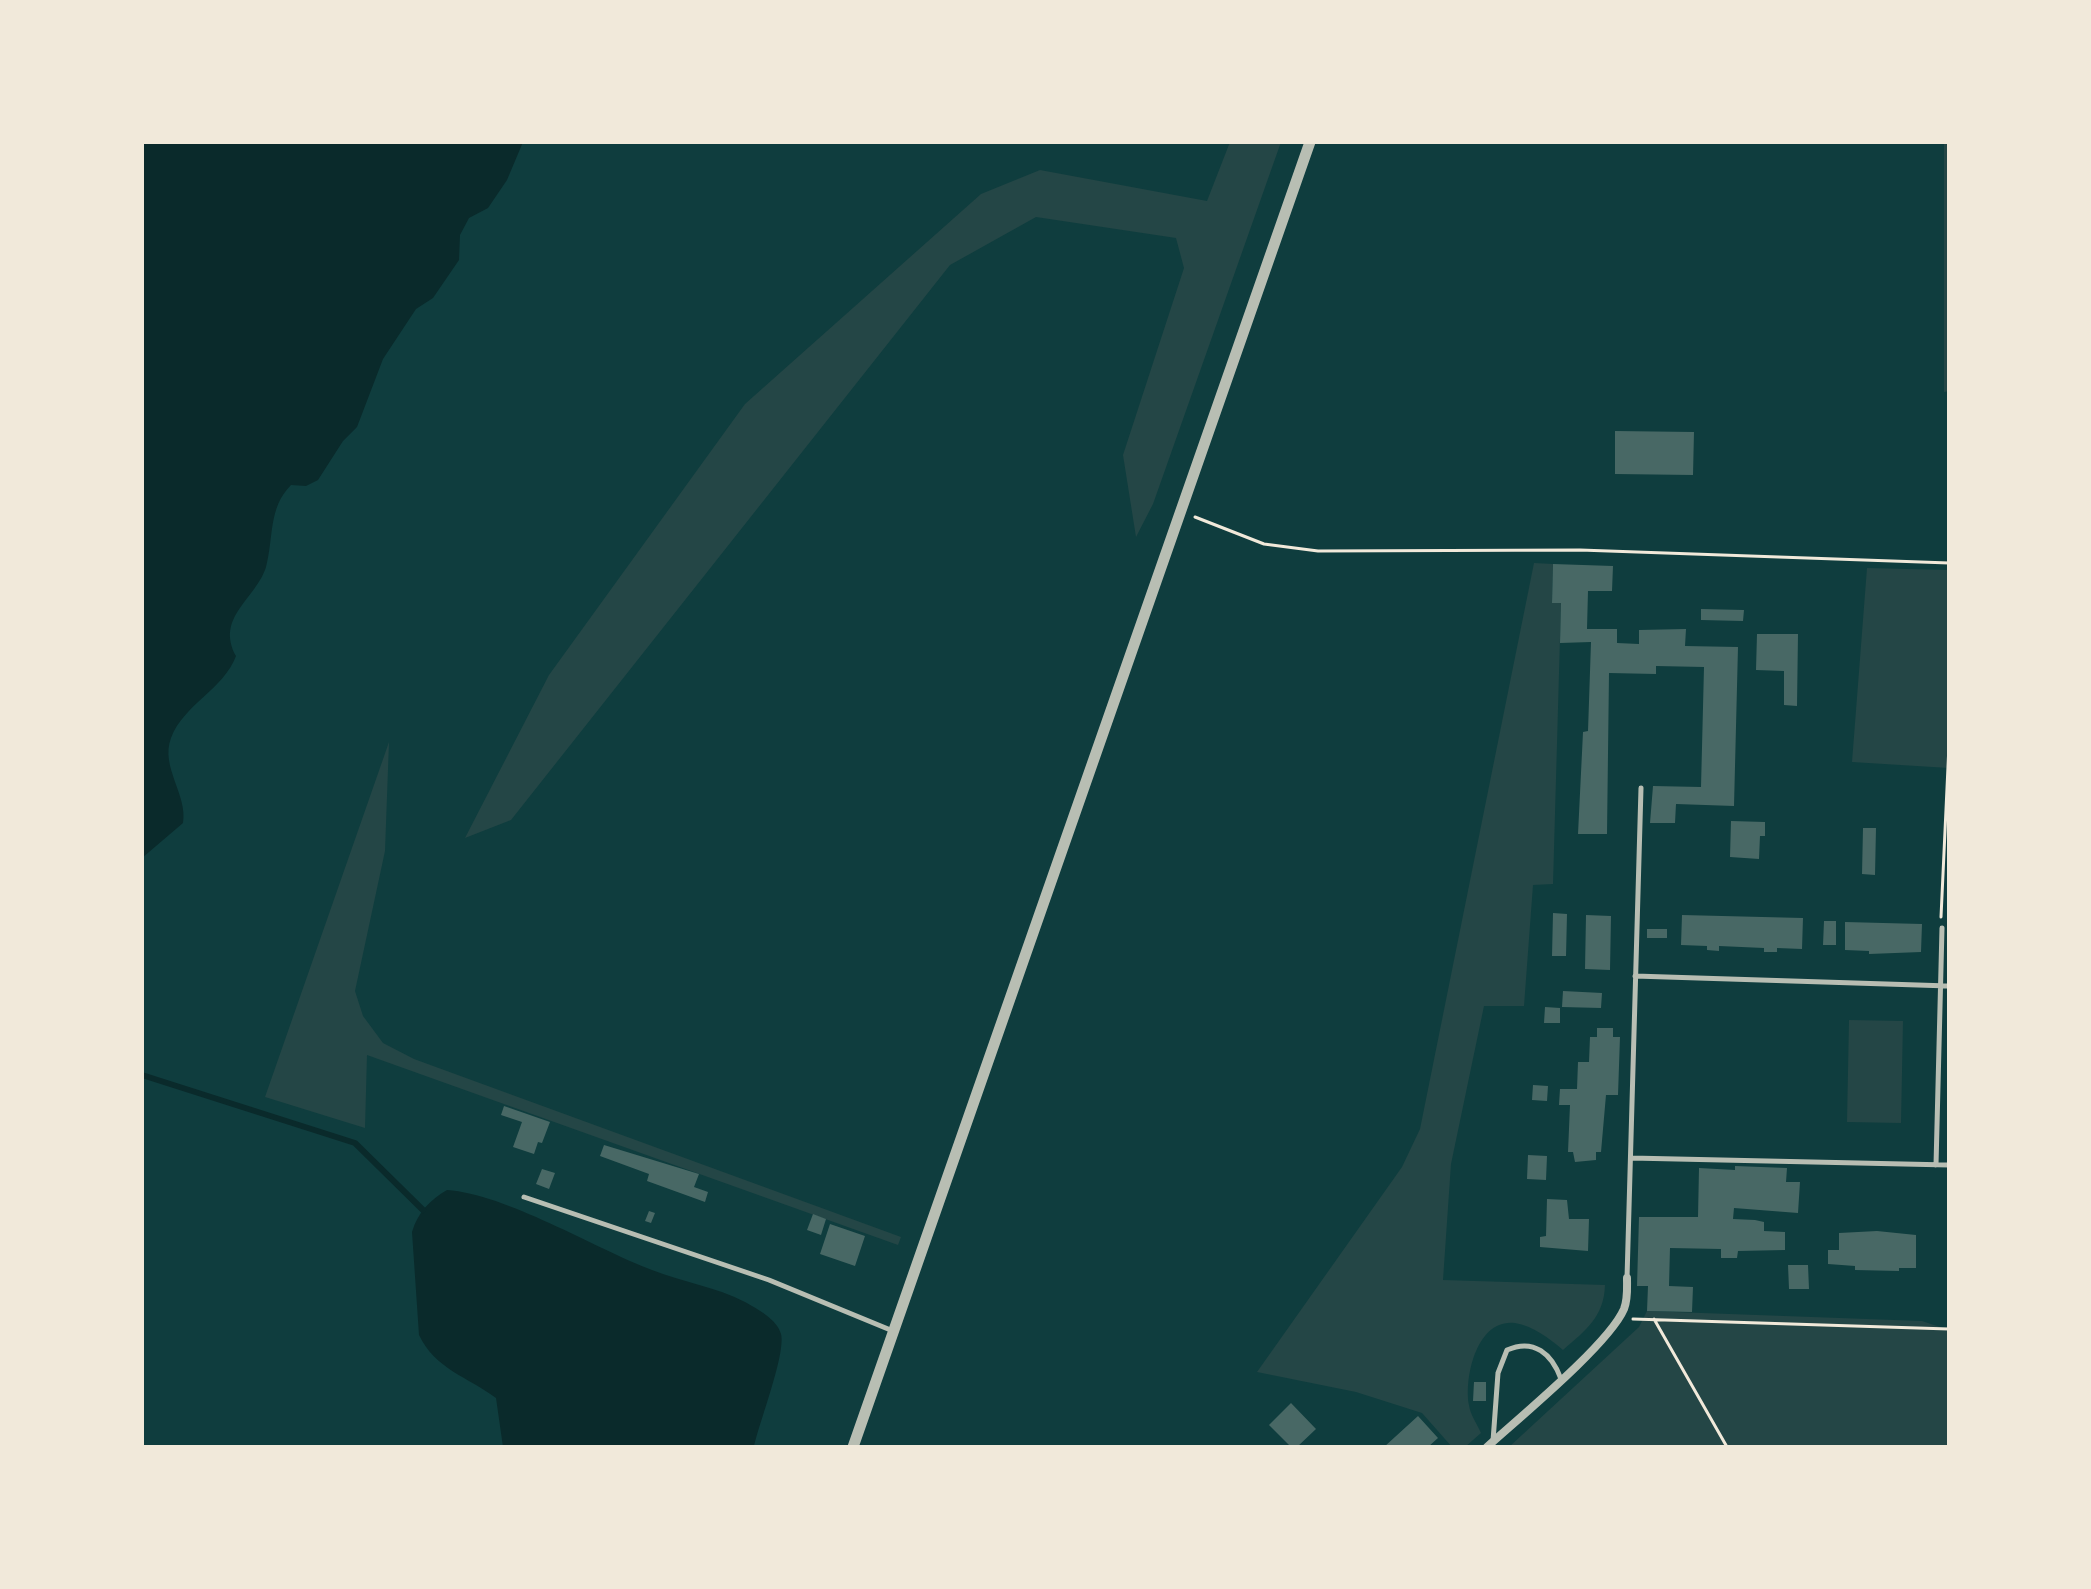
<!DOCTYPE html>
<html>
<head>
<meta charset="utf-8">
<style>
  body { margin:0 }
  #map { position:relative; width:2091px; height:1589px; overflow:hidden; background:#0f3d3e; font-family:Signika,sans-serif }
  canvas { display:block }
  .frame { position:absolute; inset:0; border:144px solid #f1e9da; pointer-events:none }
</style>
</head>
<body>
<div id="map">
<canvas width="2091" height="1589"></canvas>
<div class="frame"></div>
</div>
<script>
const g = document.querySelector('canvas').getContext('2d');
g.lineJoin = 'round';
function fill(path, color) { g.fillStyle = color; g.fill(path, 'evenodd'); }
function stroke(path, color, width, dash) { g.strokeStyle = color; g.lineWidth = width; g.lineCap = dash ? 'butt' : 'round'; g.setLineDash(dash || []); g.stroke(path); }
const green = new Path2D(`
  M 1230,142 L 1281,142 L 1153,504 L 1136,537 L 1123,455 L 1184,268 L 1176,238 L 1036,217 L 950,265 L 511,820 L 465,838 L 549,675 L 745,404 L 981,194 L 1040,170 L 1207,201 Z
  M 1944,142 L 1949,142 L 1949,391 L 1944,392 Z
  M 1534,563 L 1553,564 L 1552,602 L 1561,603 L 1553,884 L 1533,885 L 1524,1006 L 1484,1006 L 1451,1164 L 1443,1280 L 1605,1285 C 1604,1317 1586,1330 1563,1350 C 1549,1338 1533,1326 1515,1323 C 1477,1318 1464,1377 1469,1405 C 1470,1414 1477,1424 1481,1433 L 1465,1447 L 1452,1447 L 1422,1413 L 1356,1392 L 1257,1372 L 1402,1167 L 1420,1129 Z
  M 1867,568 L 1949,570 L 1949,768 L 1852,762 Z
  M 389,742 L 385,851 L 355,991 L 363,1016 L 383,1043 L 414,1059 L 901,1237 L 898,1245 L 367,1055 L 365,1128 L 265,1097 Z
  M 1849,1020 L 1903,1021 L 1901,1123 L 1847,1122 Z
  M 1647,1311 L 1922,1321 L 1949,1330 L 1949,1447 L 1509,1447 L 1639,1327 Z`);
const water = new Path2D(`
  M 142,142 L 523,142 L 507,180 L 488,208 L 469,218 L 460,235 L 459,260 L 433,298 L 416,309 L 383,359 L 357,427 L 343,441 L 318,480 L 306,486 L 291,485 C 268,508 274,537 266,567 C 256,599 215,617 236,656 C 223,690 184,704 171,738 C 160,767 188,795 183,823 L 142,858 Z
  M 447,1190 C 506,1194 594,1248 652,1270 C 683,1282 716,1287 745,1302 C 757,1309 777,1319 781,1334 C 786,1354 759,1423 754,1447 L 503,1447 L 496,1398 C 468,1377 435,1369 419,1335 L 412,1232 C 418,1212 430,1200 447,1190 Z`);
const stream = new Path2D(`
  M 142,1075 L 355,1143 L 423,1210`);
const building = new Path2D(`
  M 1615,431 L 1694,432 L 1693,475 L 1615,474 Z
  M 1553,564 L 1613,566 L 1612,591 L 1588,591 L 1587,629 L 1617,629 L 1617,643 L 1639,644 L 1639,630 L 1686,629 L 1685,646 L 1738,647 L 1734,806 L 1676,804 L 1675,823 L 1650,823 L 1653,786 L 1701,787 L 1704,667 L 1656,666 L 1656,674 L 1609,673 L 1607,834 L 1578,834 L 1583,732 L 1588,731 L 1591,642 L 1560,643 L 1561,603 L 1552,603 Z
  M 1701,609 L 1744,610 L 1743,621 L 1701,620 Z
  M 1757,634 L 1798,634 L 1797,706 L 1784,705 L 1784,671 L 1756,670 Z
  M 1731,821 L 1765,822 L 1765,836 L 1760,836 L 1759,859 L 1730,857 Z
  M 1863,828 L 1876,828 L 1875,875 L 1862,874 Z
  M 1553,913 L 1567,914 L 1566,956 L 1552,956 Z
  M 1586,915 L 1611,916 L 1610,970 L 1585,969 Z
  M 1682,915 L 1803,918 L 1802,949 L 1777,948 L 1777,952 L 1764,952 L 1764,948 L 1719,946 L 1719,951 L 1707,950 L 1707,946 L 1681,945 Z
  M 1824,921 L 1836,921 L 1836,945 L 1823,945 Z
  M 1845,922 L 1922,924 L 1921,952 L 1869,954 L 1869,951 L 1845,950 Z
  M 1647,929 L 1667,929 L 1667,938 L 1647,938 Z
  M 1563,991 L 1602,993 L 1601,1008 L 1562,1007 Z
  M 1545,1007 L 1560,1008 L 1560,1023 L 1544,1023 Z
  M 1597,1028 L 1613,1028 L 1613,1037 L 1620,1037 L 1618,1095 L 1606,1095 L 1601,1152 L 1596,1152 L 1596,1160 L 1575,1162 L 1573,1152 L 1568,1152 L 1570,1105 L 1559,1105 L 1560,1089 L 1577,1089 L 1578,1062 L 1589,1062 L 1590,1037 L 1597,1037 Z
  M 1533,1085 L 1548,1086 L 1547,1101 L 1532,1100 Z
  M 504,1106 L 550,1122 L 542,1143 L 538,1142 L 534,1154 L 513,1147 L 522,1122 L 501,1115 Z
  M 604,1145 L 699,1174 L 694,1187 L 708,1192 L 705,1202 L 647,1181 L 649,1174 L 600,1156 Z
  M 1528,1155 L 1547,1156 L 1546,1180 L 1527,1179 Z
  M 1735,1166 L 1787,1168 L 1786,1182 L 1800,1182 L 1798,1213 L 1734,1208 L 1733,1219 L 1755,1220 L 1764,1222 L 1764,1231 L 1785,1232 L 1785,1250 L 1738,1251 L 1737,1258 L 1721,1258 L 1721,1249 L 1670,1248 L 1669,1286 L 1693,1287 L 1692,1312 L 1647,1311 L 1648,1286 L 1637,1286 L 1639,1217 L 1698,1217 L 1699,1168 L 1735,1170 Z
  M 542,1169 L 555,1173 L 549,1189 L 536,1184 Z
  M 1547,1199 L 1567,1200 L 1569,1219 L 1589,1219 L 1588,1251 L 1540,1247 L 1540,1237 L 1546,1236 Z
  M 649,1211 L 655,1213 L 651,1223 L 645,1221 Z
  M 813,1214 L 826,1219 L 821,1235 L 807,1230 Z
  M 830,1224 L 865,1236 L 855,1266 L 820,1254 Z
  M 1877,1231 L 1916,1235 L 1916,1268 L 1899,1268 L 1899,1271 L 1855,1270 L 1855,1266 L 1828,1264 L 1828,1250 L 1839,1250 L 1839,1233 Z
  M 1788,1265 L 1808,1265 L 1809,1289 L 1789,1289 Z
  M 1474,1382 L 1486,1382 L 1486,1401 L 1473,1401 Z
  M 1291,1403 L 1316,1429 L 1297,1447 L 1291,1447 L 1269,1425 Z
  M 1418,1416 L 1438,1438 L 1428,1447 L 1384,1447 Z`);
const path = new Path2D(`
  M 1195,517 L 1264,544 L 1318,551 L 1580,550 L 1949,563
  M 1941,917 L 1949,745
  M 1633,1319 L 1949,1329
  M 1654,1319 L 1727,1447`);
const service = new Path2D(`
  M 1635,976 L 1949,986
  M 1631,1158 L 1949,1165
  M 1936,1165 L 1942,928
  M 524,1197 L 769,1280 L 893,1331
  M 1627,1278 L 1641,788
  M 1493,1441 L 1498,1373 L 1507,1350 C 1534,1338 1552,1354 1561,1379`);
const minor = new Path2D(`
  M 1487,1447 C 1519,1418 1609,1344 1624,1309 C 1628,1299 1627,1288 1627,1278`);
const tertiary = new Path2D(`
  M 853,1447 L 1310,142`);
fill(green, '#244646');
fill(water, '#0a2a2b');
stroke(stream, '#0a2a2b', 6);
fill(building, '#486865');
stroke(path, '#f1e9da', 3);
stroke(service, '#b8beb3', 5);
stroke(minor, '#b8beb3', 8);
stroke(tertiary, '#b8beb3', 11);
</script>
</body>
</html>
